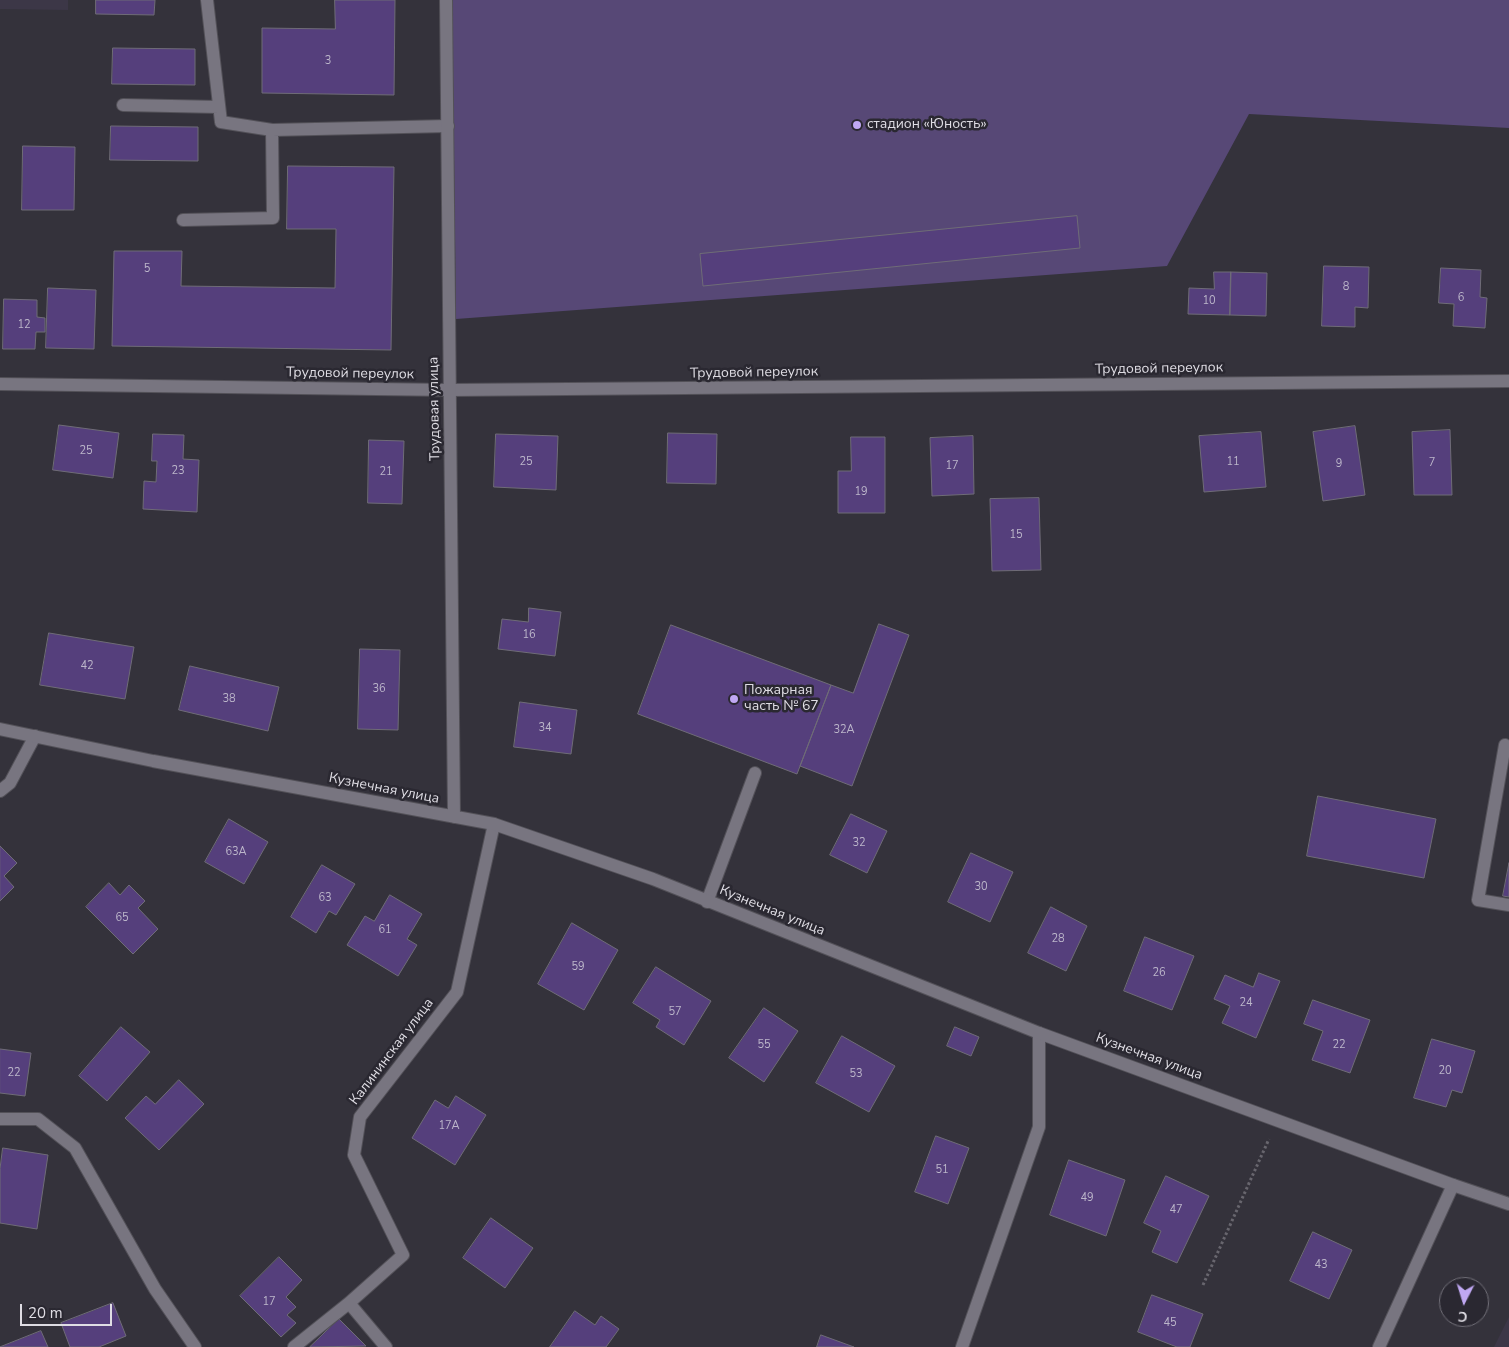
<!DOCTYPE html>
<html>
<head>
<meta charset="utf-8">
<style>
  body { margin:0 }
  #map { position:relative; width:1509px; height:1347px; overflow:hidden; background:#34323b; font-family:"Nunito Sans",sans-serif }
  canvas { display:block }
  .north { position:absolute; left:1439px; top:1277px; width:50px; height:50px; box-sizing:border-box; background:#2a2831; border:1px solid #727079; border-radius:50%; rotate:185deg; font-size:14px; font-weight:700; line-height:20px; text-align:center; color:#dfdde4 }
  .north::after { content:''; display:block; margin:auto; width:18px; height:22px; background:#c0a8f3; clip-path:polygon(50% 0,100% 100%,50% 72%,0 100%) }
  .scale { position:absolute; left:20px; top:1304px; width:92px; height:22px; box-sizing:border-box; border:2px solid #dfdde4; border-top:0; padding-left:6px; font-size:15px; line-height:18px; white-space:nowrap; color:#dfdde4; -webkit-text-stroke:4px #2a2831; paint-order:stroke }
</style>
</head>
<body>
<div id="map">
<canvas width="1509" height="1347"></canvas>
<div class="north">С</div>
<div class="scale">20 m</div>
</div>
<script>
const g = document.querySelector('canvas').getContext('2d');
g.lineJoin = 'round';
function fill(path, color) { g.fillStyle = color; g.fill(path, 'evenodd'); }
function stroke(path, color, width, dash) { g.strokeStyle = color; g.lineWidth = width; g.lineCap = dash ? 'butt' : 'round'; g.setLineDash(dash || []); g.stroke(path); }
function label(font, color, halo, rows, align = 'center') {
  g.font = font + ' "Nunito Sans",sans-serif'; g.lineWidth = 5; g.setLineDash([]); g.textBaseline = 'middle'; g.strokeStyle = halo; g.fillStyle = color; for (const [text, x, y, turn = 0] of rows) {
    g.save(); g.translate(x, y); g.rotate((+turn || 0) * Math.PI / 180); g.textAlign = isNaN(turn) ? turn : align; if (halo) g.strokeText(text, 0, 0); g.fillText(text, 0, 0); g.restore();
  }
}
const built = new Path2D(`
  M 0,0 L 68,0 L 68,10 L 0,9 Z
  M 1509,1317 L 1509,1347 L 1494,1347 Z`);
const green = new Path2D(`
  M 452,0 L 1509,0 L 1509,128 L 1249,114 L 1167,266 L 456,319 Z`);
const building = new Path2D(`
  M 96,0 L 155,0 L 154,15 L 96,14 Z
  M 335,0 L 395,0 L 394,95 L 262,93 L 262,28 L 335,29 Z
  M 113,48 L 195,49 L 195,85 L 112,84 Z
  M 111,126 L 198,127 L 198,161 L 110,160 Z
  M 23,146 L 75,147 L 74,210 L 22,210 Z
  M 288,166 L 394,167 L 391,350 L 112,346 L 114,251 L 182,251 L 181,286 L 335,288 L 336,229 L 287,229 Z
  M 1077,216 L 1080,248 L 703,286 L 700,254 Z
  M 1324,266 L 1369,267 L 1368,308 L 1355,307 L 1355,327 L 1322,326 Z
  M 1441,268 L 1481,270 L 1480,297 L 1487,298 L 1485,328 L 1453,326 L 1454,304 L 1439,303 Z
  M 1214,272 L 1231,272 L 1230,315 L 1188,314 L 1189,288 L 1214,289 Z
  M 1231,272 L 1267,273 L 1266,316 L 1230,315 Z
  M 48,288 L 96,290 L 94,349 L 46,348 Z
  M 4,299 L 37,300 L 37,317 L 45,318 L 45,332 L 36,332 L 35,349 L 3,349 Z
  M 59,425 L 119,433 L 113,478 L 53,470 Z
  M 1355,426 L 1365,495 L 1323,501 L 1313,432 Z
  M 1450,430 L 1452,495 L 1414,495 L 1412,432 Z
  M 1261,432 L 1266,487 L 1204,492 L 1199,436 Z
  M 668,433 L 717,434 L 716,484 L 667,483 Z
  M 153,434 L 184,435 L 183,459 L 199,460 L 197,512 L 143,509 L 144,481 L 156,482 L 157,461 L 152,461 Z
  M 496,434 L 558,436 L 556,490 L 494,487 Z
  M 973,436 L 974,494 L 932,496 L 930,438 Z
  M 851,437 L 885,437 L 885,513 L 838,513 L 838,471 L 851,471 Z
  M 369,440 L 404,441 L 402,504 L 368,503 Z
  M 1039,498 L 1041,570 L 992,571 L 990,499 Z
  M 529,608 L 561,612 L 555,656 L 498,649 L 502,619 L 528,622 Z
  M 879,624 L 909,635 L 852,786 L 800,766 L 831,685 L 853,693 Z
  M 671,625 L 831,685 L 797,774 L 638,714 Z
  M 49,633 L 134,647 L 125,699 L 40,685 Z
  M 360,649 L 400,650 L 398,730 L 358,729 Z
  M 190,666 L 279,687 L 268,731 L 179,710 Z
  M 520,702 L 577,710 L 571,754 L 514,747 Z
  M 1318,796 L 1436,819 L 1424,878 L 1307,856 Z
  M 851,814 L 887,831 L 867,873 L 830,855 Z
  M 229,819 L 268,842 L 244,884 L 205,862 Z
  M 0,846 L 17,863 L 4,876 L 14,887 L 0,901 Z
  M 971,853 L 1013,872 L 990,922 L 948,902 Z
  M 1509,863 L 1509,897 L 1503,896 Z
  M 322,865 L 355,884 L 336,915 L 329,911 L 316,933 L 291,917 Z
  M 109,883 L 120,895 L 129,885 L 145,901 L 138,908 L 158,929 L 133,954 L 86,907 Z
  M 390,895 L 422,914 L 407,939 L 417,945 L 398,976 L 347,945 L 365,916 L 374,921 Z
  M 1051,907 L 1087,926 L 1066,971 L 1028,953 Z
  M 572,923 L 618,950 L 584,1010 L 538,984 Z
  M 1145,937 L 1194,956 L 1172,1010 L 1124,991 Z
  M 656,967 L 711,1001 L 684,1045 L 656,1027 L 660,1020 L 633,1003 Z
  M 1259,973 L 1280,981 L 1256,1038 L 1222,1023 L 1230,1006 L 1214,999 L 1225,975 L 1253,987 Z
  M 1313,1000 L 1370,1020 L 1350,1073 L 1312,1060 L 1323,1031 L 1304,1024 Z
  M 764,1008 L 798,1031 L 764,1082 L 729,1058 Z
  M 121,1027 L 150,1052 L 107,1101 L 79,1076 Z
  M 955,1027 L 979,1037 L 971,1056 L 947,1046 Z
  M 842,1036 L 895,1066 L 869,1112 L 816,1083 Z
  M 1432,1039 L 1475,1051 L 1462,1093 L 1452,1090 L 1446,1107 L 1414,1098 Z
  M 0,1049 L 31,1053 L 25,1096 L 0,1093 Z
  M 179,1080 L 204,1104 L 159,1150 L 125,1118 L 146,1096 L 155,1104 Z
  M 456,1096 L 486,1115 L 455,1165 L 412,1138 L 435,1100 L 448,1108 Z
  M 936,1136 L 969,1148 L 948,1204 L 915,1192 Z
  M 3,1148 L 48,1155 L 37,1229 L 0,1223 L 0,1169 Z
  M 1069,1160 L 1125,1180 L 1106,1236 L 1050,1215 Z
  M 1166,1176 L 1209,1196 L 1177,1263 L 1152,1252 L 1161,1231 L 1144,1223 Z
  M 491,1218 L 533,1248 L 505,1288 L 463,1258 Z
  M 1313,1232 L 1352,1250 L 1329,1299 L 1290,1281 Z
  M 279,1257 L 302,1280 L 286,1297 L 296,1307 L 287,1315 L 296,1323 L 281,1337 L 240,1296 Z
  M 1152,1295 L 1203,1314 L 1190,1347 L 1177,1347 L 1138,1332 Z
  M 113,1303 L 126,1336 L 99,1347 L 70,1347 L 61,1323 Z
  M 575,1311 L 595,1325 L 601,1316 L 619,1329 L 606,1347 L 550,1347 Z
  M 339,1319 L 366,1346 L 310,1347 Z
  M 41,1331 L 48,1347 L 0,1347 Z
  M 821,1335 L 854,1347 L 817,1347 Z`);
const path = new Path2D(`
  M 1203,1285 L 1269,1139`);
const service = new Path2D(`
  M 207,0 L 221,122 L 272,130 L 448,126
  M 123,105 L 219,107
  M 183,220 L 273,218 L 272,130
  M 1505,745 L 1478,900 L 1509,905
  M 707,902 L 755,773`);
const minor = new Path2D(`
  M 0,384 L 450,390 L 1509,381
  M 0,791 L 10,783 L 35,736
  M 0,1119 L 38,1119 L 75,1148 L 155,1289 L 195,1347
  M 294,1347 L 349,1303
  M 386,1347 L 349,1303 L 403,1255 L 354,1155 L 360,1117 L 457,992 L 494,824
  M 962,1347 L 1039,1127 L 1039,1033
  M 1379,1347 L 1453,1185`);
const tertiary = new Path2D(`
  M 446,0 L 454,817
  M 0,729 L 153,761 L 494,824 L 653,879 L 1039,1033 L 1453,1185 L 1509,1204`);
const markers = [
  [857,125,5,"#c0a8f3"],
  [734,699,5,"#c0a8f3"]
];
const numberNames = [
  ["3",328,61],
  ["5",147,269],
  ["8",1346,287],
  ["6",1461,298],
  ["10",1209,301],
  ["12",24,325],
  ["25",86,451],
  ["25",526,462],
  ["11",1233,462],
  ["7",1432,463],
  ["9",1339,464],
  ["17",952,466],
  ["23",178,471],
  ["21",386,472],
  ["19",861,492],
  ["15",1016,535],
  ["16",529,635],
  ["42",87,666],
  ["36",379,689],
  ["38",229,699],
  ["34",545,728],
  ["32А",844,730],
  ["32",859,843],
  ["63А",236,852],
  ["30",981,887],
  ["63",325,898],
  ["65",122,918],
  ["61",385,930],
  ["28",1058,939],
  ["59",578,967],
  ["26",1159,973],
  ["24",1246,1003],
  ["57",675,1012],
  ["55",764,1045],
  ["22",1339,1045],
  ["20",1445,1071],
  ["22",14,1073],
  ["53",856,1074],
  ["17А",449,1126],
  ["51",942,1170],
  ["49",1087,1198],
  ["47",1176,1210],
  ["43",1321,1265],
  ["17",269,1302],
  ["45",1170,1323]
];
const poiNames = [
  ["стадион «Юность»",867,125],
  ["Пожарная",744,691],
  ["часть № 67",744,707]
];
const streetNames = [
  ["Трудовой переулок",1159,369,-1],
  ["Трудовой переулок",754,373,-1],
  ["Трудовой переулок",350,374,1],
  ["Трудовая улица",435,409,-91],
  ["Кузнечная улица",384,789,11],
  ["Кузнечная улица",772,911,22],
  ["Калининская улица",392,1052,-53],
  ["Кузнечная улица",1149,1057,20]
];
fill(built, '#3c3747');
fill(green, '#574876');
fill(building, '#553f7c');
stroke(building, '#6f6c77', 1);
stroke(service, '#535158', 14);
stroke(minor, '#535158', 14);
stroke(tertiary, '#535158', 14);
stroke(path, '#68666e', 3, [2.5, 2.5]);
stroke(service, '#787580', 12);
stroke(minor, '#787580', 12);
stroke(tertiary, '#787580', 12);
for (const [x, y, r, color] of markers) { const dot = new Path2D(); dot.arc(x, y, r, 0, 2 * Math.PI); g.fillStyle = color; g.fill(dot); stroke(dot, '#2a2831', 2); }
label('11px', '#bcb6ca', null, numberNames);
label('14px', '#dfdde4', '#2a2831', poiNames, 'left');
label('14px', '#dfdde4', '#2a2831', streetNames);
</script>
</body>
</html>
